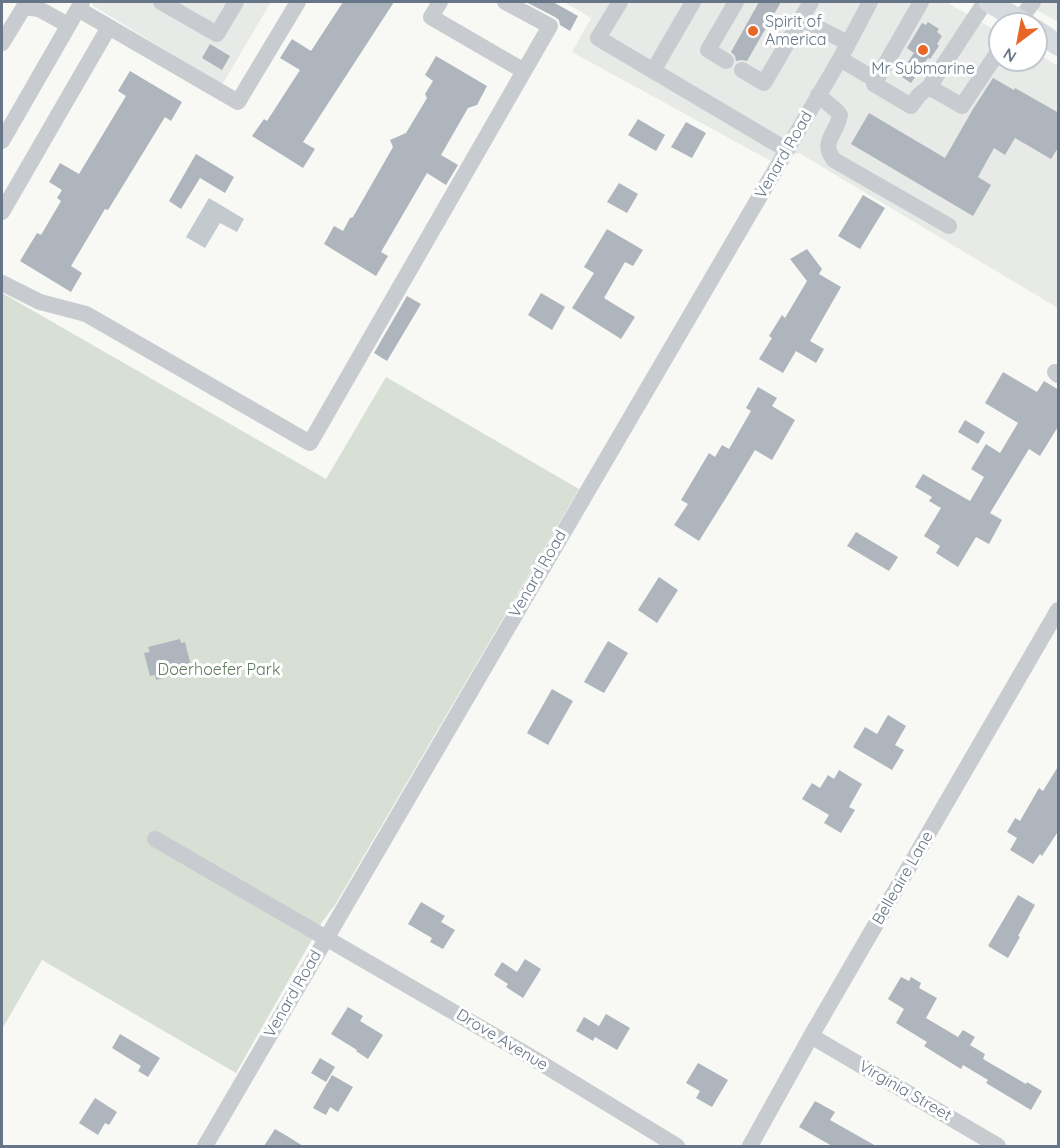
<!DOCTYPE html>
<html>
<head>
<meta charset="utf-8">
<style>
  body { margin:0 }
  #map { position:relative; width:1060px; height:1148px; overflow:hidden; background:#f8f8f5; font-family:Quicksand,sans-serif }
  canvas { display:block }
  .frame { position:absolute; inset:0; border:3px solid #667587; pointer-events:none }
  .north { position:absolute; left:988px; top:12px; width:60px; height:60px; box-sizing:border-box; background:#fff; border:2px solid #c2c8cf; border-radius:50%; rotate:212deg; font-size:16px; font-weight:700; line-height:24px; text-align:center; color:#667587 }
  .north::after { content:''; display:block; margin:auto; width:21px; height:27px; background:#e96724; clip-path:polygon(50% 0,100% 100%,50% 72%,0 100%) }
</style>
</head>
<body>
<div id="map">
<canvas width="1060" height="1148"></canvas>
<div class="frame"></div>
<div class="north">N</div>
</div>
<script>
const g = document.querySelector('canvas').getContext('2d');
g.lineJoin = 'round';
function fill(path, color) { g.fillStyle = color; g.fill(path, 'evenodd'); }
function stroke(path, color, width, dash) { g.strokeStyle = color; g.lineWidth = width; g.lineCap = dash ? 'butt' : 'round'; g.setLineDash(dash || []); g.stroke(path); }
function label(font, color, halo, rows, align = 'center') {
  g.font = font + ' Quicksand,sans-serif'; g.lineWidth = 6; g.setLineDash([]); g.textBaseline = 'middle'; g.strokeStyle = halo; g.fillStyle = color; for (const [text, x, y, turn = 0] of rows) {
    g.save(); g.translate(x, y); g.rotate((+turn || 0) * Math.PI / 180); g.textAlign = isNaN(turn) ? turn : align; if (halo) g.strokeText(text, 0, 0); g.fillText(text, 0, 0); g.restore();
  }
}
const built = new Path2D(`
  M 93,2 L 271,2 L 222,85 L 92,5 Z
  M 564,2 L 946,2 L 1000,33 L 1000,60 L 1036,60 L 1036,53 L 1058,66 L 1058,308 L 799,153 L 769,160 L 572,52 L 591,18 Z
  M 1023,2 L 1058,2 L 1058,22 Z`);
const green = new Path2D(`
  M 2,293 L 326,479 L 386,377 L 579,489 L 335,905 L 322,922 L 236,1073 L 42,960 L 2,1029 Z`);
const water = new Path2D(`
  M 209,198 L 244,219 L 237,232 L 220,223 L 205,248 L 186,237 Z`);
const building = new Path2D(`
  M 343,2 L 394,2 L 303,142 L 315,149 L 303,168 L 252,136 L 264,119 L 267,121 L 300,70 L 280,58 L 292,39 L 311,51 Z
  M 526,2 L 553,2 L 578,16 L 570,31 L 560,25 L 559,20 L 555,17 Z
  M 759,2 L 781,2 L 747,61 L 742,60 L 736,61 L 735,56 L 731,52 Z
  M 928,22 L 939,29 L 937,32 L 942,36 L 937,44 L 939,46 L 930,59 L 928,58 L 911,83 L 899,75 L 914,53 L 907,48 L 922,23 L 926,25 Z
  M 210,44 L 230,56 L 222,70 L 202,58 Z
  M 436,56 L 487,86 L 477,105 L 468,108 L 441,155 L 458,165 L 446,185 L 427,173 L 381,252 L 388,256 L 376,276 L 324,244 L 334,226 L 343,231 L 350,218 L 353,217 L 393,147 L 390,140 L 406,133 L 427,98 L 425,94 L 433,81 L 425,75 Z
  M 130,71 L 182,102 L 171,121 L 165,117 L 108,210 L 105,209 L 71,266 L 82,273 L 71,292 L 20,261 L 37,233 L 41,235 L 61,201 L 57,198 L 62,190 L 49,182 L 60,163 L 79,174 L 126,96 L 118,91 Z
  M 993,78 L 1014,90 L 1015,88 L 1059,113 L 1059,146 L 1051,159 L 1015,138 L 1005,155 L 994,148 L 978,177 L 991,185 L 973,216 L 851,144 L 869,113 L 945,158 L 973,109 Z
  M 638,119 L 665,135 L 656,151 L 628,135 Z
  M 686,122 L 706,133 L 692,158 L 671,147 Z
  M 196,154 L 234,177 L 225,193 L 200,178 L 181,209 L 169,201 Z
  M 619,183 L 638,194 L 627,213 L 607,202 Z
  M 863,195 L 885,208 L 860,249 L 838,236 Z
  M 607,229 L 643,250 L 633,266 L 625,262 L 604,298 L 635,317 L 621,339 L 572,308 L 594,273 L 584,267 Z
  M 807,249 L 822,269 L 819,274 L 841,287 L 810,341 L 824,349 L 816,363 L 796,351 L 783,373 L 759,359 L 772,338 L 769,336 L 782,315 L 785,318 L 807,281 L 790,259 Z
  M 541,293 L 565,307 L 552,330 L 528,315 Z
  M 407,296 L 421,304 L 387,361 L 374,353 Z
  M 1003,372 L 1037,392 L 1044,381 L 1059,390 L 1059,425 L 1040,456 L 1029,449 L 990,513 L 1002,520 L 989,544 L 976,537 L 958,567 L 936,553 L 940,546 L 924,536 L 941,508 L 929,501 L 932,497 L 915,487 L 923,474 L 970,501 L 984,477 L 971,469 L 986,444 L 1000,453 L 1018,423 L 985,403 Z
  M 758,387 L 777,398 L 772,406 L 795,420 L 772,460 L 755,450 L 729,493 L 699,541 L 674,525 L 688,504 L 681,500 L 709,453 L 715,457 L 722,445 L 729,449 L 751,411 L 746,408 Z
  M 965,420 L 985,432 L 978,444 L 958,432 Z
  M 856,532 L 898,557 L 889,571 L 847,546 Z
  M 659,577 L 678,590 L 657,623 L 638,610 Z
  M 180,639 L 181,643 L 185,642 L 191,666 L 186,667 L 187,672 L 156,680 L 155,675 L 150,676 L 144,653 L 150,652 L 148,647 Z
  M 608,641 L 628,653 L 604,693 L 584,682 Z
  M 552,689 L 573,701 L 548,745 L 527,733 Z
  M 888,715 L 906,726 L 895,745 L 904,750 L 892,770 L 853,747 L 865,727 L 877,734 Z
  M 1059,765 L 1059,830 L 1042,856 L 1040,854 L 1033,864 L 1010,850 L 1017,838 L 1007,832 L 1015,818 L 1020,821 L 1039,788 L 1043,791 Z
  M 839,770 L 862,784 L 849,807 L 855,810 L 841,833 L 824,823 L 829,815 L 802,799 L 812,783 L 820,788 L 828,775 L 834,779 Z
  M 1018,895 L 1035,905 L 1018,936 L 1020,937 L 1008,958 L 988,946 Z
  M 421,902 L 445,916 L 441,922 L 455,930 L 443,949 L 430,942 L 432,938 L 408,924 Z
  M 525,959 L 541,969 L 523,998 L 506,987 L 508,984 L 494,975 L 502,962 L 517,972 Z
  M 901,977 L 909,981 L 911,977 L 921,983 L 919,988 L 937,998 L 926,1018 L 958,1037 L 963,1030 L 975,1037 L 970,1045 L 985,1054 L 983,1059 L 1026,1084 L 1027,1082 L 1042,1091 L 1031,1110 L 986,1083 L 988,1080 L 963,1065 L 961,1069 L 924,1046 L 927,1042 L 896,1023 L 904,1009 L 888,999 Z
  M 348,1007 L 363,1016 L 360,1021 L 383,1035 L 368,1059 L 356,1051 L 357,1050 L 331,1034 Z
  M 606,1014 L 630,1028 L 617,1050 L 595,1037 L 593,1041 L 576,1031 L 584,1017 L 599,1026 Z
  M 120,1034 L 160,1058 L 148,1077 L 138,1071 L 141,1066 L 112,1048 Z
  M 320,1058 L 335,1067 L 326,1082 L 311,1073 Z
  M 698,1063 L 728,1080 L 712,1107 L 696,1098 L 700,1091 L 686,1083 Z
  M 332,1075 L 353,1087 L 338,1112 L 330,1107 L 326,1115 L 313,1108 Z
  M 95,1098 L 117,1112 L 109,1125 L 105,1123 L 98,1135 L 79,1123 Z
  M 815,1101 L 835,1112 L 830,1120 L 876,1146 L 832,1146 L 799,1127 Z
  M 275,1129 L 287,1136 L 303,1146 L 264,1146 Z`);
const minor = new Path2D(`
  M 161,2 L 217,34 L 236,2
  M 440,2 L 431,17 L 524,71
  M 620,2 L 598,38 L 787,150
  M 921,2 L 874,84 L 911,106 L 919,95 L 929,87 L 985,2
  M 78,9 L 238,102 L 298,2
  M 801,19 L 848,43
  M 1016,24 L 1033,2
  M 2,43 L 24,7 L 39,9 L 68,25
  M 840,59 L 876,80
  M 726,61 L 708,50 L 736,2
  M 742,70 L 764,83 L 811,2
  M 653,71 L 693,2
  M 929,87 L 962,106 L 1000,49
  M 818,95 L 837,111 L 840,115 C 836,135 820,142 834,160 L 949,226
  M 2,141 L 82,2
  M 2,212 L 109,27
  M 2,283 L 40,302 L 86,314 L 310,443 L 550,26 L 505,2
  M 1055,372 L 1058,375
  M 155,839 L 526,1054 L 677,1146
  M 811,1036 L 998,1146
  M 205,1146 L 840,59 L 870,2
  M 750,1146 L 811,1036 L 1058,610`);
const major = new Path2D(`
  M 989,2 L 1026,24
  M 1036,30 L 1058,45`);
const markers = [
  [753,31,6,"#e96724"],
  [923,50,6,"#e96724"]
];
const poiNames = [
  ["Spirit of",765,22],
  ["America",765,40],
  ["Mr Submarine",923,69,"center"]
];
const streetNames = [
  ["Venard Road",784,155,-60],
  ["Venard Road",538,574,-60],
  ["Belleaire Lane",903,878,-60],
  ["Venard Road",293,994,-60],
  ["Drove Avenue",502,1040,31],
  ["Virginia Street",905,1091,30]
];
const parkNames = [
  ["Doerhoefer Park",219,670]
];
fill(built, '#e8eae8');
fill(green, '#d8e0d6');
fill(water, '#c2cad0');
fill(building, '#aeb5bc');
stroke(minor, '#c8cbcf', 16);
stroke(major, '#d6dbdf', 21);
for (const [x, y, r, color] of markers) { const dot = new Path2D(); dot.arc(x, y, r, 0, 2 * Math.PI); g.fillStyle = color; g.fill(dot); stroke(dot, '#fff', 2); }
label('16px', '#667587', '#fff', poiNames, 'left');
label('16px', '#667587', '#fff', streetNames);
label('16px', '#637961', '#fff', parkNames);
</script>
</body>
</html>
